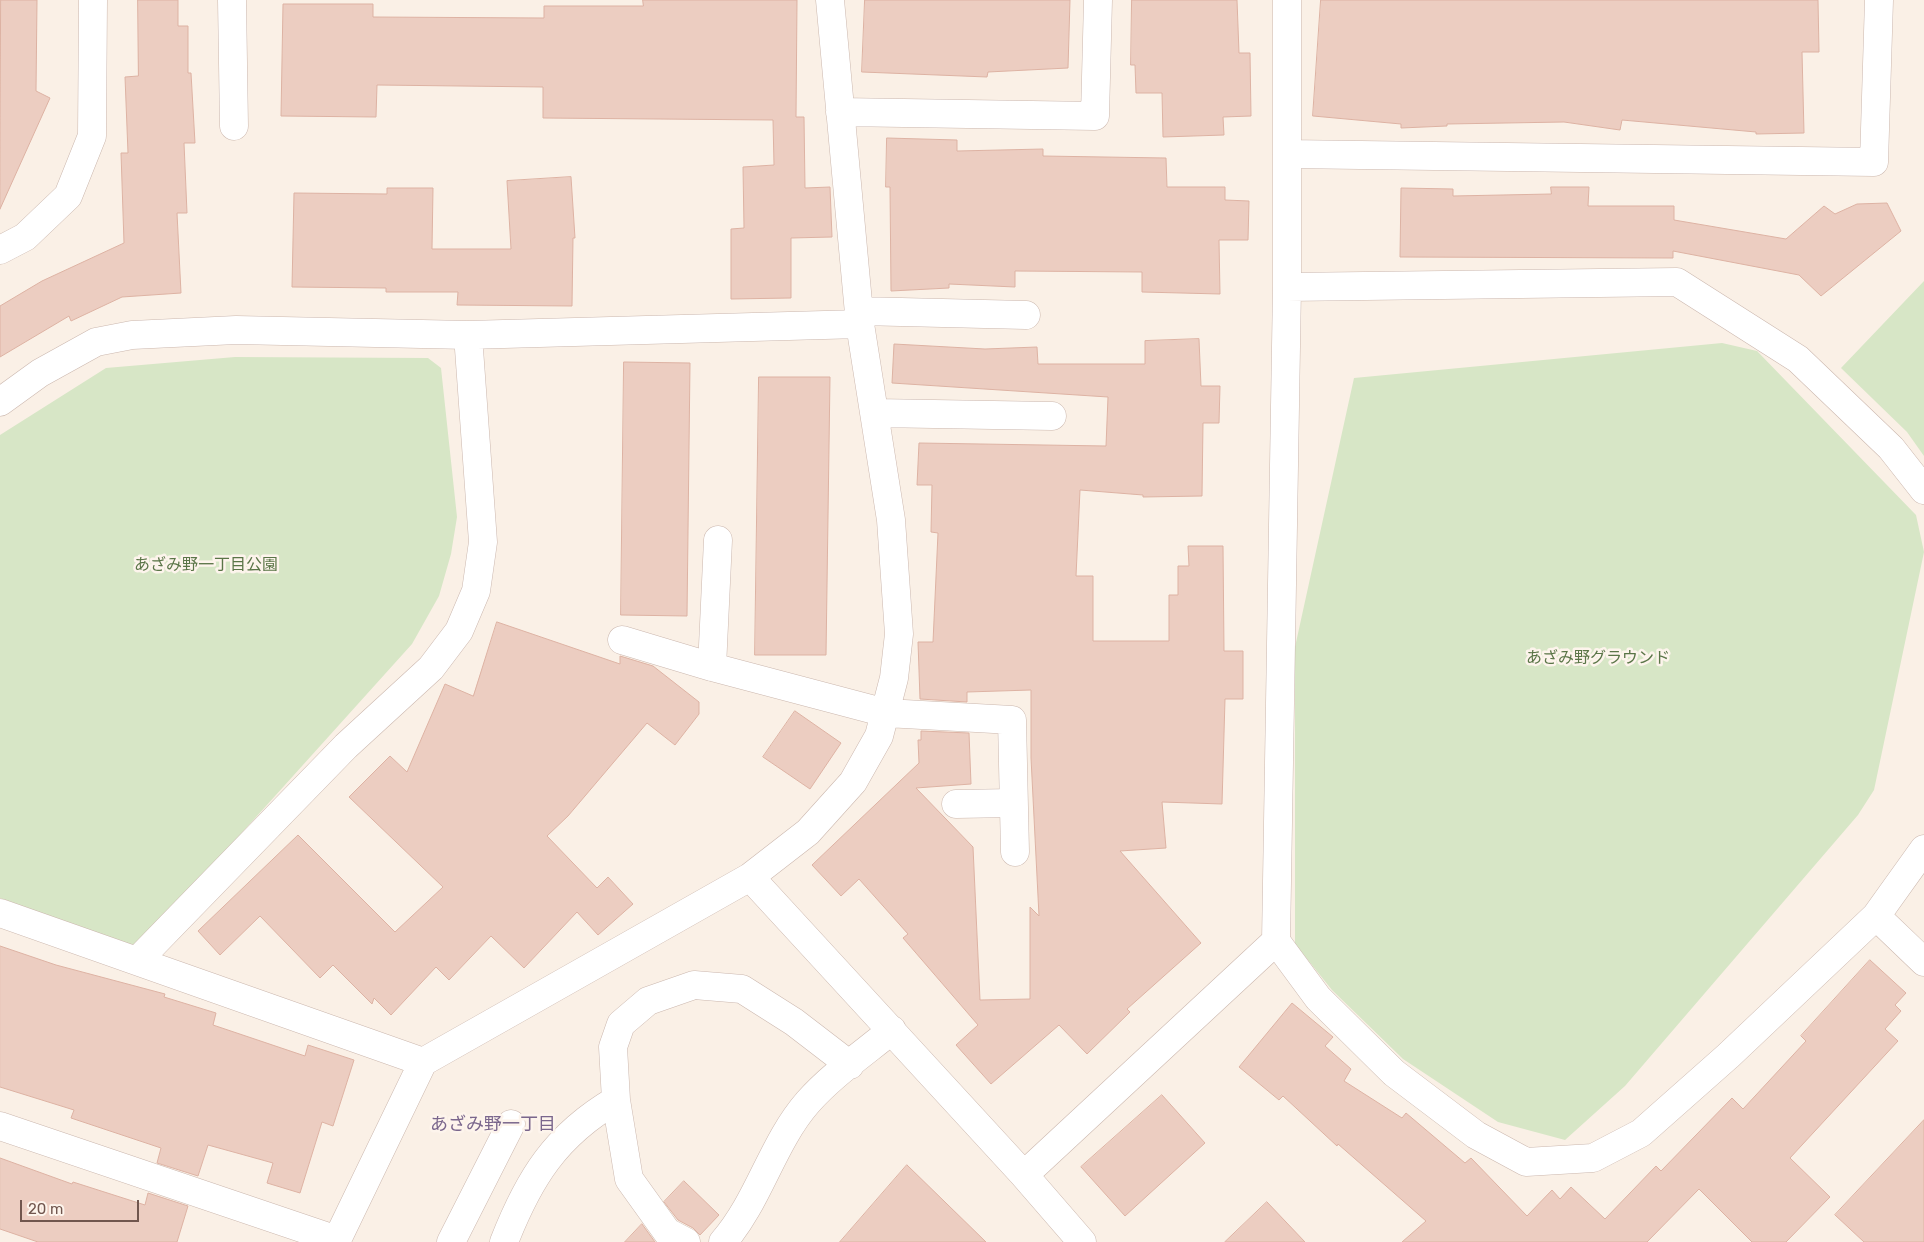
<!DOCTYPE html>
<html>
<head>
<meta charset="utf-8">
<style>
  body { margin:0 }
  #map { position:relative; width:1924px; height:1242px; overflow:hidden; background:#faf0e6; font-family:Rubik,sans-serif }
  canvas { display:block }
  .scale { position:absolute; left:20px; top:1200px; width:119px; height:22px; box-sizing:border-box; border:2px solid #71564e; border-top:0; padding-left:6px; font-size:15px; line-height:18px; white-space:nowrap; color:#71564e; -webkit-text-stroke:4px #fdf4ec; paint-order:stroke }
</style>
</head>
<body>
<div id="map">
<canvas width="1924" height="1242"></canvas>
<div class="scale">20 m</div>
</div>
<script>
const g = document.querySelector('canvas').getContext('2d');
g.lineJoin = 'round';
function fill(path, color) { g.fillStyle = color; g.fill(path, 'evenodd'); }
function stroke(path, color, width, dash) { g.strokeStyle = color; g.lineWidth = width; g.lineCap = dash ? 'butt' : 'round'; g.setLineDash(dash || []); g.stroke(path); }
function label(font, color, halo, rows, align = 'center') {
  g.font = font + ' Rubik,"Noto Sans JP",sans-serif'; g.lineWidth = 5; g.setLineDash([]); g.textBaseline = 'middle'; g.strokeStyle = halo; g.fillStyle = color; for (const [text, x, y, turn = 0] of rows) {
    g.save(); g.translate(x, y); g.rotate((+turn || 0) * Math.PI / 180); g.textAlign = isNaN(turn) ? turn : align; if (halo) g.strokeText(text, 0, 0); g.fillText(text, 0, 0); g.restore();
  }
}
const green = new Path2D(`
  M 1924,281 L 1924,456 L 1907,432 L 1841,368 Z
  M 1722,343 L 1757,351 L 1916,515 L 1924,552 L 1874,790 L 1858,815 L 1625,1086 L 1565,1140 L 1498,1122 L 1403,1059 L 1332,990 L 1295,944 L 1295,647 L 1354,378 Z
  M 235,357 L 428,358 L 441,368 L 457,517 L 451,554 L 439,596 L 412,644 L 138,948 L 0,898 L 0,435 L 106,368 Z`);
const building = new Path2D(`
  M 1,0 L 37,0 L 36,91 L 50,98 L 0,209 Z
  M 138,0 L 178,0 L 178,26 L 188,26 L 188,73 L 191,73 L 195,143 L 184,143 L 187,213 L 177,213 L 181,293 L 122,297 L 71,321 L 69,316 L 0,357 L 0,306 L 42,281 L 124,243 L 121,153 L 128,153 L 125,77 L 138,76 Z
  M 643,0 L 797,0 L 796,117 L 804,117 L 805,188 L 830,187 L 832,237 L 791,238 L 791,298 L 731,299 L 731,229 L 744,228 L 743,167 L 774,165 L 773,120 L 543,118 L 543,87 L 377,85 L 376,117 L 281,116 L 283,4 L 373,4 L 373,17 L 544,18 L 544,6 L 643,6 Z
  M 865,0 L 1070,0 L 1068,68 L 988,72 L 987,77 L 862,72 Z
  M 1132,0 L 1237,0 L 1239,53 L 1250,53 L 1251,116 L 1223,117 L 1224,135 L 1163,137 L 1162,93 L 1136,93 L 1135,65 L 1131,65 Z
  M 1321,0 L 1818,0 L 1819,52 L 1802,52 L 1804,133 L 1756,134 L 1756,132 L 1622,120 L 1620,130 L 1564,122 L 1447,124 L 1447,126 L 1401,128 L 1401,124 L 1313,116 Z
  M 887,138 L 957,140 L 957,151 L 1043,149 L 1043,156 L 1166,158 L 1167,187 L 1225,187 L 1225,200 L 1249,201 L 1248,240 L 1219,240 L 1220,294 L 1142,292 L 1142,272 L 1015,271 L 1015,287 L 949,284 L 949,288 L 891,291 L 890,187 L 886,187 Z
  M 571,177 L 575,238 L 573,238 L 572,306 L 457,305 L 458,292 L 386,292 L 386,288 L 292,287 L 294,193 L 387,194 L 387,188 L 433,188 L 432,249 L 511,249 L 507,181 Z
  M 1551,187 L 1589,187 L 1588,206 L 1674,206 L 1674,220 L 1786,239 L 1824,206 L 1835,214 L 1857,204 L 1887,203 L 1901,231 L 1821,296 L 1799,275 L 1673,251 L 1673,258 L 1400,257 L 1401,188 L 1453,189 L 1453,196 L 1551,194 Z
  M 1199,339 L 1201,386 L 1220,386 L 1219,423 L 1203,423 L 1202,496 L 1143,497 L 1143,495 L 1080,490 L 1076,576 L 1093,576 L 1093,641 L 1169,641 L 1169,595 L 1178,595 L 1178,566 L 1189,566 L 1188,546 L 1223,546 L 1224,651 L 1243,651 L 1243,699 L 1225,699 L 1222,804 L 1162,802 L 1166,848 L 1120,851 L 1201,943 L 1127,1009 L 1130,1012 L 1087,1054 L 1059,1025 L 991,1084 L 956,1045 L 978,1025 L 903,938 L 908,934 L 859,879 L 841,896 L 812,865 L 919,763 L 918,740 L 921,740 L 921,731 L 969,733 L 971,784 L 916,788 L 973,847 L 980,1000 L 1030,999 L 1030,907 L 1039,916 L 1031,758 L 1031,690 L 967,692 L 967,702 L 920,699 L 918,642 L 933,642 L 938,533 L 931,532 L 932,485 L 917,485 L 919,443 L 1106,446 L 1108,397 L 892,383 L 894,344 L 985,349 L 1037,347 L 1038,364 L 1145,364 L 1145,341 Z
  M 624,362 L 690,363 L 687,616 L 621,615 Z
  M 759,377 L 830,377 L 826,655 L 755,655 Z
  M 497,622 L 620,664 L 620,656 L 653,666 L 699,702 L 699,714 L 675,745 L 647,723 L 568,816 L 547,836 L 597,888 L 608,877 L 633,904 L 598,935 L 577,912 L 524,968 L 491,936 L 449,980 L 436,967 L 391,1015 L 374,998 L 372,1004 L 333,965 L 320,978 L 260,916 L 220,955 L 198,931 L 298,835 L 395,932 L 443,887 L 349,797 L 390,756 L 407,772 L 445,684 L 473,696 Z
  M 795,711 L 841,743 L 810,789 L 763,757 Z
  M 0,946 L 56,965 L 165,994 L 164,997 L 216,1013 L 213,1025 L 305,1056 L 308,1045 L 354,1060 L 333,1126 L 322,1122 L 300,1193 L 267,1183 L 273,1163 L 208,1145 L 198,1176 L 157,1163 L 161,1148 L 71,1118 L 74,1110 L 0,1087 Z
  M 1870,960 L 1906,993 L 1895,1005 L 1901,1011 L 1885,1029 L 1898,1041 L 1790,1158 L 1830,1197 L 1786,1242 L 1752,1242 L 1699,1189 L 1647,1242 L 1402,1242 L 1426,1221 L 1338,1144 L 1337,1146 L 1283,1096 L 1279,1100 L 1239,1067 L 1292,1003 L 1333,1037 L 1325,1046 L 1351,1069 L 1344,1081 L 1402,1118 L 1406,1113 L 1465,1163 L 1471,1158 L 1527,1216 L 1552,1190 L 1560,1199 L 1571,1187 L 1605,1219 L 1656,1166 L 1661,1171 L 1732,1098 L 1743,1109 L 1806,1041 L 1801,1036 Z
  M 1162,1095 L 1205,1143 L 1125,1216 L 1081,1167 Z
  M 1924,1120 L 1924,1242 L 1864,1242 L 1835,1215 Z
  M 0,1158 L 72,1184 L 73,1182 L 145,1205 L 148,1193 L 188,1206 L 177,1242 L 38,1242 L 0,1229 Z
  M 907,1165 L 986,1242 L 840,1242 Z
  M 684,1181 L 719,1215 L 700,1235 L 693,1228 L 678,1220 L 664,1202 Z
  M 1267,1202 L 1305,1242 L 1225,1242 Z
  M 642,1224 L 655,1242 L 625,1242 Z`);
const minor = new Path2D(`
  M 232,0 L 234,126
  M 840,112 L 1095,116 L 1098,0
  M 1287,154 L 1874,162 L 1879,0
  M 0,250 L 25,237 L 68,196 L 92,136 L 93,0
  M 1287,287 L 1677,282 L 1798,359 L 1891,448 L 1924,490
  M 859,311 L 1026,315
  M 0,402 L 40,373 L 96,342 L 132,335 L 236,330 L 468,335 L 860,324
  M 875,413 L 1052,416
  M 622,640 L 712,667 L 886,713 L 1012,720 L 1015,852
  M 712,667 L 718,540
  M 956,804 L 1013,803
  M 750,877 L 1024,1175 L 1082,1242
  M 0,913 L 423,1062
  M 1876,916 L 1924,962
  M 1276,941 L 1318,998 L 1394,1073 L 1476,1135 L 1526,1162 L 1593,1158 L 1641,1133 L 1728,1056 L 1876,916 L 1924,849
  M 137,961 L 346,746 L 431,668 L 459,631 L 476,591 L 483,542 L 468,335
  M 0,1126 L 337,1240
  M 1024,1175 L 1276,941 L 1287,287 L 1287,0
  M 336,1242 L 423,1062 L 750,877 L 808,832 L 853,782 L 879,736 L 894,678 L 899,634 L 891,520 L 860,324 L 830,0
  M 451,1242 L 511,1124
  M 504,1242 C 529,1178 556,1135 616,1100
  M 686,1242 L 667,1232 L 629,1179 L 616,1100 L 613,1047 L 621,1024 L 648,1001 L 694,985 L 742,989 L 794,1022 L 850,1065
  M 723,1242 C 759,1201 772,1143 808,1102 C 832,1075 864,1053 892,1030`);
const parkNames = [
  ["あざみ野一丁目公園",206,565],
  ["あざみ野グラウンド",1598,658]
];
const neighbourhoodNames = [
  ["あざみ野一丁目",493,1125]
];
fill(green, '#d7e6c6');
fill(building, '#eccdc1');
stroke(building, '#ddb2a3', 1);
stroke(minor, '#cbb7ae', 29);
stroke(minor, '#fff', 28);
label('16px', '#5a7547', '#fdf4ec', parkNames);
label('18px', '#7a668c', '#fdf4ec', neighbourhoodNames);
</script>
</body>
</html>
